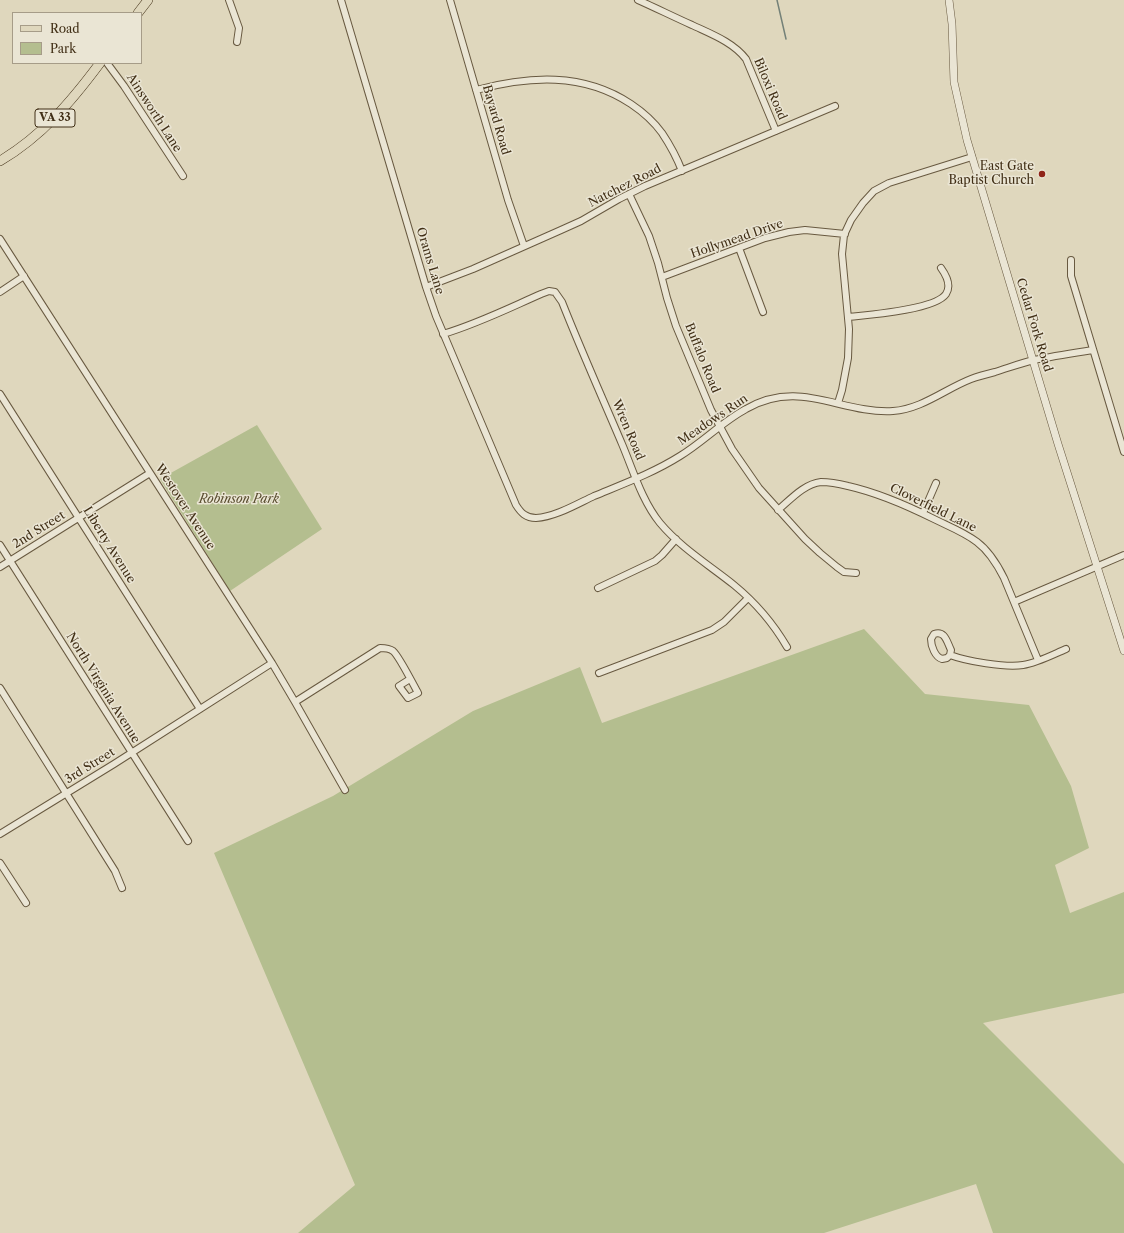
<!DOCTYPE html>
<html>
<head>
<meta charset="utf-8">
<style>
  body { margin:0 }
  #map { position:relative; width:1124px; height:1233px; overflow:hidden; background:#dfd7bd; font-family:"Libre Caslon Text",serif }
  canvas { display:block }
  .legend { position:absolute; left:12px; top:12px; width:130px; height:52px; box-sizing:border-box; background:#eae5d4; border:1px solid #a69c88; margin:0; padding:5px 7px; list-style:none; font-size:12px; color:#412f16 }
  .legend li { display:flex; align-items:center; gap:8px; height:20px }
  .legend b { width:20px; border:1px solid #a69c88 }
</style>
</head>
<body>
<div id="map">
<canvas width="1124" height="1233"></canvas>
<ul class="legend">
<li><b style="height:5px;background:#dfd7bd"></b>Road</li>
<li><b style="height:11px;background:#b4be8f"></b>Park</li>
</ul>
</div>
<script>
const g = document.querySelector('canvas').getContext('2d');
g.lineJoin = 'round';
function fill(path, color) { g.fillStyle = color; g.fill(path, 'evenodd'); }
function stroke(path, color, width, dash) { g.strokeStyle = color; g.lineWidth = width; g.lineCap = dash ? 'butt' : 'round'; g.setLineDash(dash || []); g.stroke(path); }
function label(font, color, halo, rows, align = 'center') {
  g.font = font + ' "Libre Caslon Text",serif'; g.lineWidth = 3; g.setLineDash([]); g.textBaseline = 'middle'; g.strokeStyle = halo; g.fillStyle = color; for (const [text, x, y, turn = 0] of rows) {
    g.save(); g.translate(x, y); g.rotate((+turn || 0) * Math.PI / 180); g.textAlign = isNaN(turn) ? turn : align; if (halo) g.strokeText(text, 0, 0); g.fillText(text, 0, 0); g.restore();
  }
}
const green = new Path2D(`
  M 257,425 L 322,529 L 230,591 L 160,479 Z
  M 864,629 L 925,694 L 1029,705 L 1071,786 L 1089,848 L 1055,865 L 1070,913 L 1124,892 L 1124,993 L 983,1023 L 1124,1164 L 1124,1233 L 993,1233 L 976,1184 L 824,1233 L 298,1233 L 355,1185 L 214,853 L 333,796 L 473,711 L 580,667 L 602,723 Z`);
const stream = new Path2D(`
  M 777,0 L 786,39`);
const minor = new Path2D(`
  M 229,0 L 239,28 L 237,42
  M 341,0 L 426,287 L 436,316 L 516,505 C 521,513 526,518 536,518 C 555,517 577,504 594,496 C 623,484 653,473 680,456 C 703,442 722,422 746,409 C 800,378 840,414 893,411 C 922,409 945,389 971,379 C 979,376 987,374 995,372 C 1008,368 1021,363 1034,360 C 1054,356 1074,353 1093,350
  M 450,0 L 508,200 L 524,246
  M 638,0 C 656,8 674,17 692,25 C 711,34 733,42 746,59 L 776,131
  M 107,63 L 124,86 L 183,176
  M 476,90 C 529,76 583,72 631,104 C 643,112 654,122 662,133 C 670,145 677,158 682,171
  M 629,194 L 649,236 L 658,263 L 667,298 L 676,326 L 711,410 L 732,449 L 759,488 L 805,539 L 820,553 L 837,567 L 844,572 L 856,573
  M 0,239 L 272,663 L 295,702 L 345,790
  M 739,248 L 763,312
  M 1071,260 L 1071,276 L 1124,452
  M 662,277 L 765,238 L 789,232 L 805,230 L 845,234
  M 426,287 L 473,269 L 561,230 L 581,221 L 619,199 L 645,186 L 835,106
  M 0,292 L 24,276
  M 848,317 C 868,315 935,310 946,294 C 952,285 946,275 941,268
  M 443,334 C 477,324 509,308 541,294 L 549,291 L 555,292 L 562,302 C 581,350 602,397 622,444 C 633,470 642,501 660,523 C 681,548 709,565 734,585 C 756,603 773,623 787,647
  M 0,394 L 200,709
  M 838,403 L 842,390 L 848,358 L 849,329 L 842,254 L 844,235 L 851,220 L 863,203 L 874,191 L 889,183 L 972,157
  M 778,510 C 791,499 804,484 821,482 C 830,482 840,484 848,486 C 879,493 906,505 934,519 C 948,526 964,532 977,542 C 989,551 997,564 1004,578 L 1038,660
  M 923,513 L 936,483
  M 0,545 L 188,841
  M 0,567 L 150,473
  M 598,588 L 655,561 L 662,555 L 676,539
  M 1014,602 L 1124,555
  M 950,655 L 951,650 C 947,642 945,630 934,634 L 931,639 C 931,646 935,657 942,659 L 947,658 L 950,655 C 966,661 1006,668 1023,665 C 1037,663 1052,655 1066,649
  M 599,673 L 712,630 L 724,622 L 748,598
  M 0,688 L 115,871 L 122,888
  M 295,702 L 380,648 C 385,648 389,648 393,651 C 399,656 413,684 418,693 L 408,698 L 399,686 L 410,679
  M 0,834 L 114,764 L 272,663
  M 0,863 L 26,903`);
const tertiary = new Path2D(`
  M 949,0 L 952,24 L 954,82 L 967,140 L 1058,444 L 1124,651`);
const primary = new Path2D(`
  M 138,13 L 148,0
  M 0,161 C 42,136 71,102 100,63`);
const markers = [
  [1042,174,4,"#8f2418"]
];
const shields = [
  [55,118,40]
];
const shieldNames = [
  ["VA 33",55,118]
];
const streetNames = [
  ["Biloxi Road",770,89,67],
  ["Ainsworth Lane",154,113,57],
  ["Bayard Road",496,120,74],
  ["Natchez Road",625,186,-27],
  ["Hollymead Drive",737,239,-19],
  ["Orams Lane",430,261,73],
  ["Cedar Fork Road",1034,325,73],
  ["Buffalo Road",702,358,68],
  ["Meadows Run",713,420,-34],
  ["Wren Road",628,430,67],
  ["Westover Avenue",185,507,57],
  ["Cloverfield Lane",933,508,26],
  ["2nd Street",39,530,-32],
  ["Liberty Avenue",109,545,58],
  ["North Virginia Avenue",103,688,58],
  ["3rd Street",90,766,-32]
];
const poiNames = [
  ["East Gate",1034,167],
  ["Baptist Church",1034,181]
];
const parkNames = [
  ["Robinson Park",239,500]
];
fill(green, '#b4be8f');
stroke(stream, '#748178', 1.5);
stroke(minor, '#685940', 8);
stroke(tertiary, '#685940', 8);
stroke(primary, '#412f16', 10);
stroke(minor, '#eae5d4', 6);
stroke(tertiary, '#eae5d4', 7);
stroke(primary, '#dfd7bd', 9);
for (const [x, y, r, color] of markers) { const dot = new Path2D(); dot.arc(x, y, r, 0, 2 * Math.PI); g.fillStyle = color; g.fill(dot); stroke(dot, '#eae5d4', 1.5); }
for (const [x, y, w] of shields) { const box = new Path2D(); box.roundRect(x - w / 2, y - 9, w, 18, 3); g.fillStyle = '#eae5d4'; g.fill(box); stroke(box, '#412f16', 1); }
label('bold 11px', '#412f16', null, shieldNames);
label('12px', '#412f16', '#eae5d4', streetNames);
label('12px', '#412f16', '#eae5d4', poiNames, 'right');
label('italic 12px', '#584c2e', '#eae5d4', parkNames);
</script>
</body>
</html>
